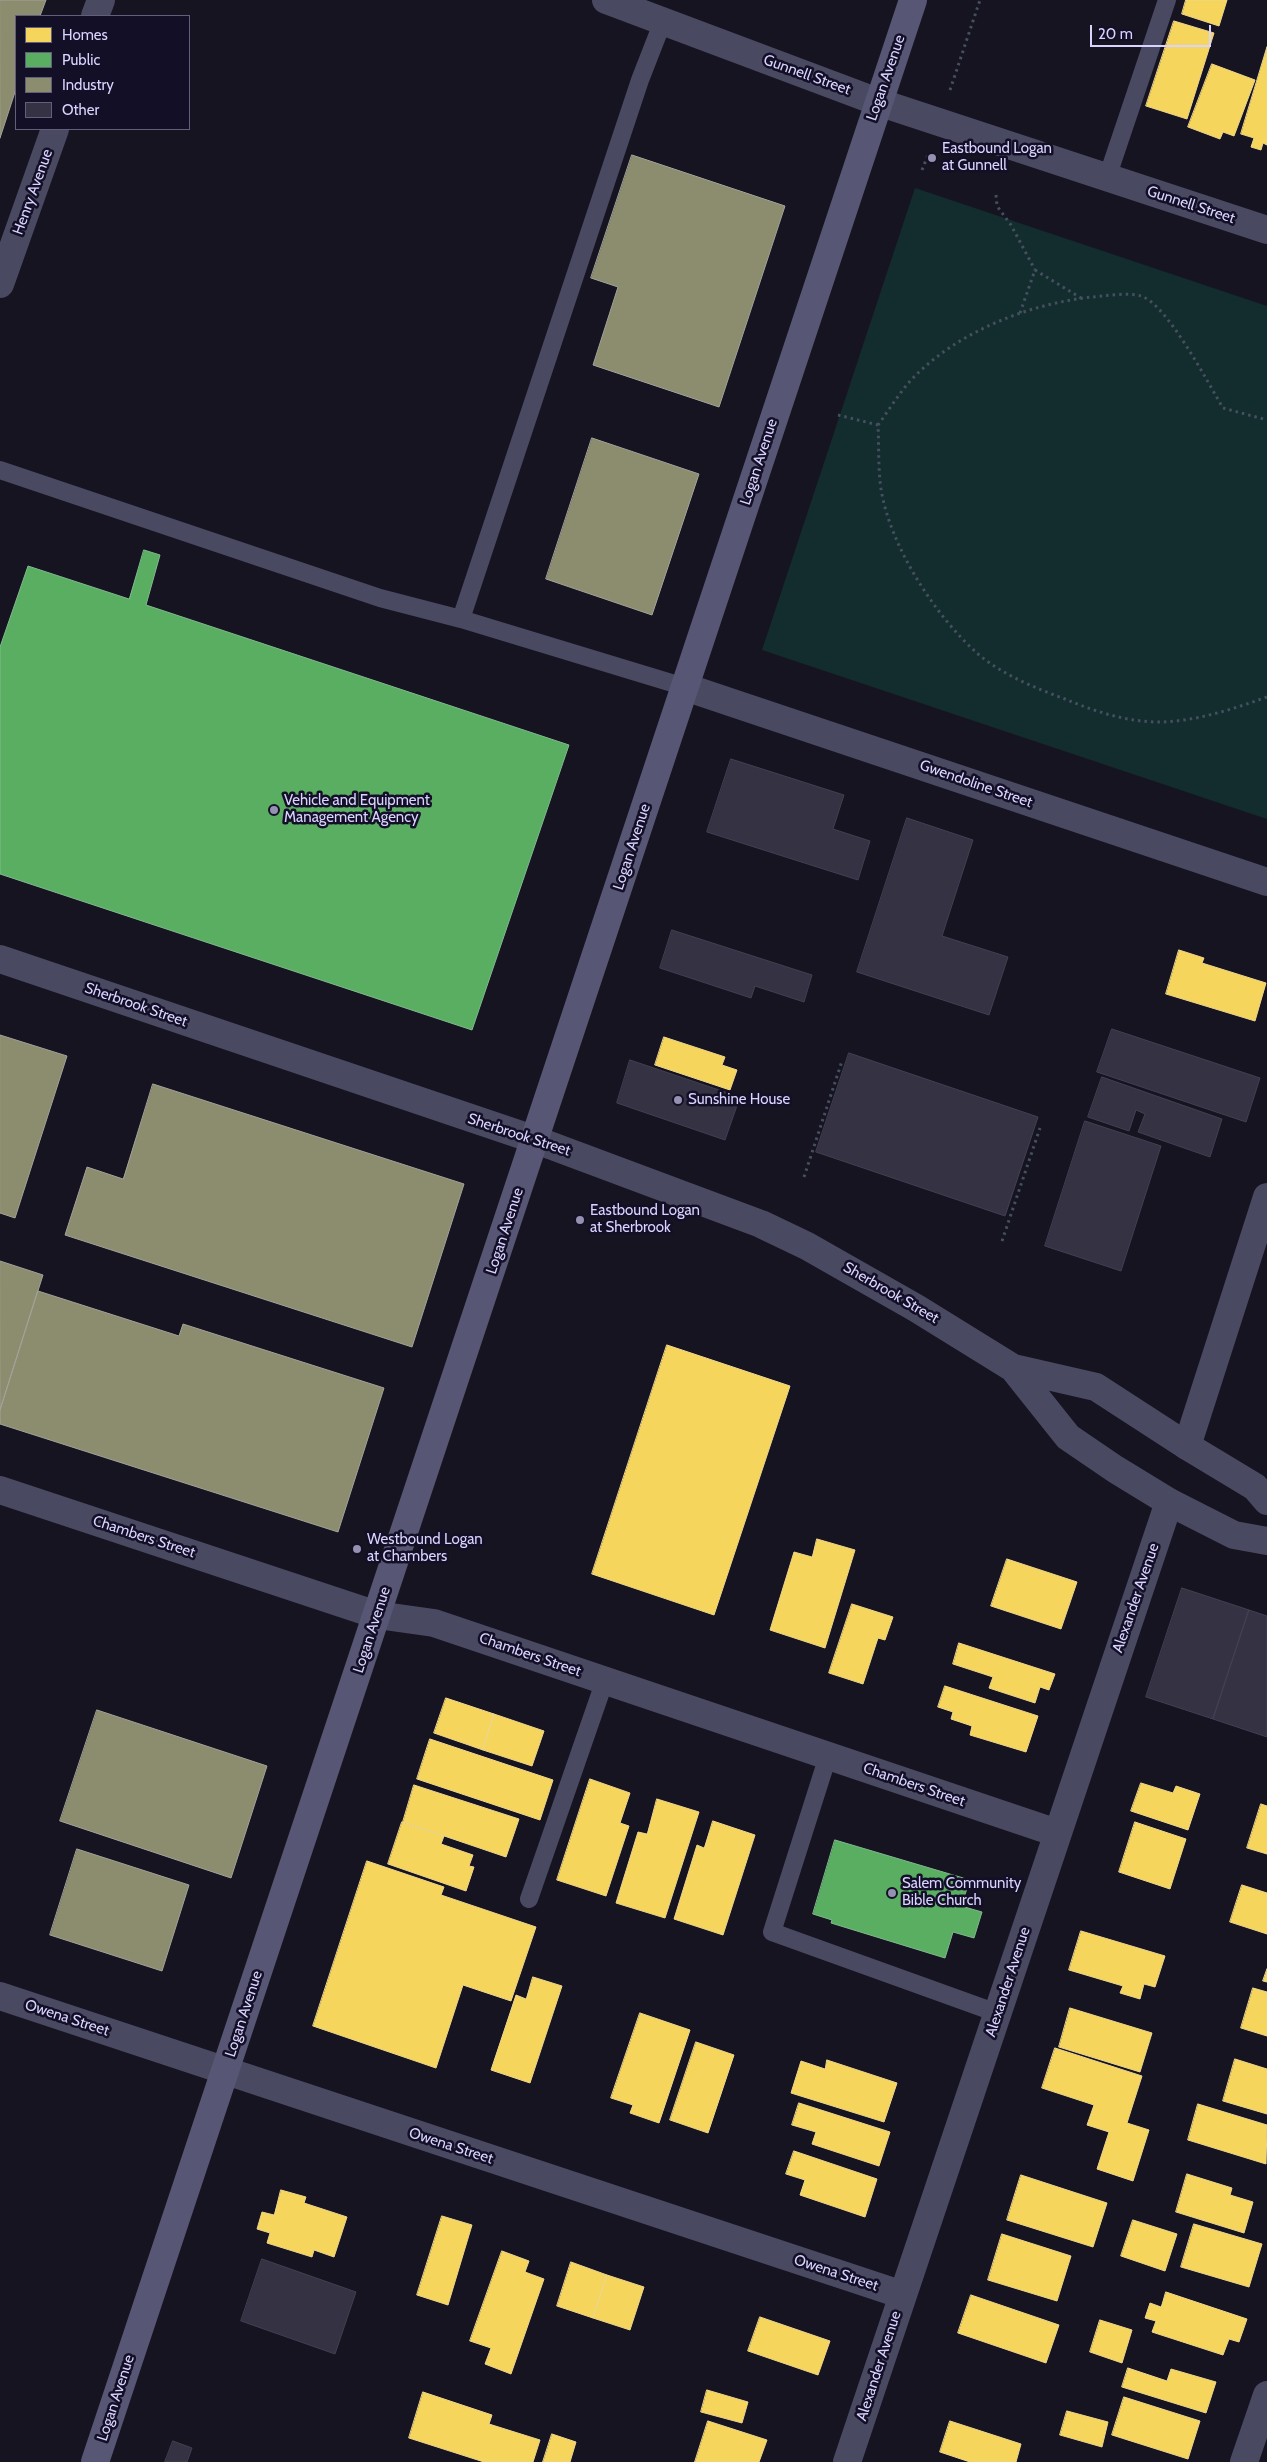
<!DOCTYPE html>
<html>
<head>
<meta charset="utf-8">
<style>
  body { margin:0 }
  #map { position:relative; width:1267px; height:2462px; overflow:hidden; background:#161421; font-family:Cabin,sans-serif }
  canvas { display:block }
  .legend { position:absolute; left:15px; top:15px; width:175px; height:115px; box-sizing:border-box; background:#130f26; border:1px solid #625e7d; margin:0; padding:6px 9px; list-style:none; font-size:15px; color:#d9d4ff }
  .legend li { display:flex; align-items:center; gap:10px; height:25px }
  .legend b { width:25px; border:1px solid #625e7d }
  .scale { position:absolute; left:1090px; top:25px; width:121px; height:22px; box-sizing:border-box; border:2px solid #d9d4ff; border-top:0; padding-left:6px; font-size:15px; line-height:18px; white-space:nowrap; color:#d9d4ff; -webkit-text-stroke:4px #130f26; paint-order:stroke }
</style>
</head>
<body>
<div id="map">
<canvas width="1267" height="2462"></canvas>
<ul class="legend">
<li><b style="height:14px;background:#f6d55c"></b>Homes</li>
<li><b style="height:14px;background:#5aae61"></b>Public</li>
<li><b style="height:14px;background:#8c8c6e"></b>Industry</li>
<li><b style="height:14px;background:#343243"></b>Other</li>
</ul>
<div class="scale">20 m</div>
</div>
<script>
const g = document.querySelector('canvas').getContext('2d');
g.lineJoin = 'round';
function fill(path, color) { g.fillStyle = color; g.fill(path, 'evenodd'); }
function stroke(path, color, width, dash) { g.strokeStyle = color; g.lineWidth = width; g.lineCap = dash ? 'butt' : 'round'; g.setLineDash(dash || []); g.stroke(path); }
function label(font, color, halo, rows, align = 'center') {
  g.font = font + ' Cabin,sans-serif'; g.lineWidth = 5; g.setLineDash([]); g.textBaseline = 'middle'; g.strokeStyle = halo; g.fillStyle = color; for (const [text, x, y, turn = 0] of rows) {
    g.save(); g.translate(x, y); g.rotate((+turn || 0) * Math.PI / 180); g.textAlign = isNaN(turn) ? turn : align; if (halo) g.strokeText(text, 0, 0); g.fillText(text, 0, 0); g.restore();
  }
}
const green = new Path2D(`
  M 915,188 L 1267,306 L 1267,819 L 762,650 Z`);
const homes = new Path2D(`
  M 1186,0 L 1227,0 L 1219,26 L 1182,14 Z
  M 1174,21 L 1214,33 L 1187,119 L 1146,106 Z
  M 1267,47 L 1267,145 L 1263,143 L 1261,150 L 1251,147 L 1254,138 L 1241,134 Z
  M 1212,64 L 1255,80 L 1234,136 L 1223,132 L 1220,139 L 1188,127 Z
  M 1179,950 L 1204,958 L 1202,963 L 1266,983 L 1255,1021 L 1166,994 Z
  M 664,1037 L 725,1057 L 722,1065 L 737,1070 L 730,1090 L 655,1065 Z
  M 667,1345 L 790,1386 L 714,1615 L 592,1574 Z
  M 817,1539 L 855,1550 L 825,1648 L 770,1630 L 794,1552 L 812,1557 Z
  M 1007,1559 L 1077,1582 L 1061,1629 L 991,1606 Z
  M 852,1604 L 893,1617 L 885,1640 L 878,1638 L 863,1684 L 829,1673 Z
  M 959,1643 L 1055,1674 L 1049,1690 L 1040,1687 L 1035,1703 L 989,1688 L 993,1677 L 953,1664 Z
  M 945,1686 L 1038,1716 L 1026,1752 L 970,1735 L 972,1726 L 951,1719 L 953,1712 L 938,1707 Z
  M 446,1698 L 494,1714 L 483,1750 L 434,1733 Z
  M 494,1714 L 544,1731 L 532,1766 L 483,1750 Z
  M 430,1739 L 553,1780 L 540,1820 L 417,1779 Z
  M 590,1779 L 630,1793 L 620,1823 L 629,1826 L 606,1896 L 557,1880 Z
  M 1141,1783 L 1173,1793 L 1176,1786 L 1200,1794 L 1188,1830 L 1131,1811 Z
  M 414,1785 L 519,1819 L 506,1857 L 403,1822 Z
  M 657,1799 L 699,1812 L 665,1918 L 616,1903 L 638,1832 L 647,1834 Z
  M 1261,1804 L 1267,1806 L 1267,1854 L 1247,1848 Z
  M 713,1821 L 755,1835 L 723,1935 L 674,1919 L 697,1845 L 704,1848 Z
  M 402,1822 L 444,1836 L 441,1844 L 473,1855 L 469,1866 L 474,1867 L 466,1891 L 388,1864 Z
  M 1135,1822 L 1186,1839 L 1170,1889 L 1119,1872 Z
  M 367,1861 L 444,1887 L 441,1895 L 536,1927 L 511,2001 L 463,1985 L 436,2068 L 313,2026 Z
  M 1242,1885 L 1267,1893 L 1267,1934 L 1230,1922 Z
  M 1081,1931 L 1165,1956 L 1155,1987 L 1144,1984 L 1140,1999 L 1120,1993 L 1123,1986 L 1069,1970 Z
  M 1267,1969 L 1267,1982 L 1263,1981 Z
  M 533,1977 L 562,1986 L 530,2083 L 491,2070 L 516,1995 L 526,1999 Z
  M 1253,1988 L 1267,1992 L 1267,2036 L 1241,2028 Z
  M 1070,2008 L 1152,2033 L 1140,2072 L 1059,2047 Z
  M 640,2013 L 690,2030 L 659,2123 L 630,2113 L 633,2105 L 611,2098 Z
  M 696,2042 L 734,2055 L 708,2133 L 670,2120 Z
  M 1055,2048 L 1142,2076 L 1127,2123 L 1149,2130 L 1133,2181 L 1097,2169 L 1109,2132 L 1087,2125 L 1094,2105 L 1042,2088 Z
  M 1235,2059 L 1267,2069 L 1267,2114 L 1223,2101 Z
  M 827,2060 L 897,2083 L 884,2122 L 791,2093 L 801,2061 L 825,2069 Z
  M 799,2103 L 890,2132 L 879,2166 L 812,2144 L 816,2132 L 792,2125 Z
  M 1198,2104 L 1267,2125 L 1266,2164 L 1188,2140 Z
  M 794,2151 L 877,2179 L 865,2217 L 800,2195 L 805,2180 L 786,2174 Z
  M 1187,2174 L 1232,2188 L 1230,2195 L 1253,2202 L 1244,2233 L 1176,2212 Z
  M 1021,2175 L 1107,2203 L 1093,2247 L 1007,2220 Z
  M 281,2190 L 306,2197 L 304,2203 L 347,2217 L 334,2257 L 314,2250 L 312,2257 L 267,2243 L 270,2233 L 257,2229 L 262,2212 L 274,2215 Z
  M 442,2216 L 472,2225 L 448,2305 L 417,2295 Z
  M 1133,2220 L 1177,2234 L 1165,2271 L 1121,2256 Z
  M 1194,2224 L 1262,2244 L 1249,2287 L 1181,2267 Z
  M 1002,2234 L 1071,2256 L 1057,2301 L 988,2280 Z
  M 502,2251 L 529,2261 L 525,2272 L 544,2279 L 511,2374 L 485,2364 L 491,2348 L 470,2341 Z
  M 571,2262 L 607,2275 L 593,2318 L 557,2306 Z
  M 607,2275 L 644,2287 L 630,2330 L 593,2318 Z
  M 1166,2292 L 1247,2319 L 1239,2342 L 1229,2339 L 1223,2355 L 1152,2332 L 1156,2321 L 1145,2318 L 1150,2303 L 1161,2307 Z
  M 971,2295 L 1059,2325 L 1046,2363 L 958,2333 Z
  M 760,2317 L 830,2341 L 818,2375 L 748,2351 Z
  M 1100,2320 L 1132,2330 L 1122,2363 L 1090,2352 Z
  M 1128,2368 L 1167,2381 L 1171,2369 L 1216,2382 L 1206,2413 L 1122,2387 Z
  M 707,2390 L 748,2402 L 742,2423 L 701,2412 Z
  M 423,2392 L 492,2415 L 489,2424 L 540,2440 L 533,2462 L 484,2462 L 409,2438 Z
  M 1124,2397 L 1200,2421 L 1188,2459 L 1112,2435 Z
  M 1067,2411 L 1108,2422 L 1102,2447 L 1060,2435 Z
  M 708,2421 L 767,2440 L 759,2462 L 695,2462 Z
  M 950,2421 L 1021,2444 L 1016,2462 L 970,2462 L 940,2452 Z
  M 552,2434 L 576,2442 L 570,2462 L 543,2462 Z`);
const public = new Path2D(`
  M 144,550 L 160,555 L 146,605 L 569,745 L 472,1030 L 0,874 L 0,647 L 28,566 L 129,599 Z
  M 835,1840 L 970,1880 L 961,1906 L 982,1912 L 974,1938 L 953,1932 L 945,1958 L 831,1923 L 832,1920 L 813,1914 Z`);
const industry = new Path2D(`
  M 0,0 L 46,0 L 40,16 L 16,16 L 16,89 L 0,138 Z
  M 632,155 L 785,206 L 719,407 L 593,365 L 618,287 L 591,278 Z
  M 592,438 L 699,474 L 652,615 L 546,579 Z
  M 0,1035 L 67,1056 L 15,1218 L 0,1213 Z
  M 153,1084 L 464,1184 L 412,1347 L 65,1235 L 87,1167 L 123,1179 Z
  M 0,1261 L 43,1275 L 0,1410 Z
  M 38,1291 L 179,1336 L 183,1324 L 384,1388 L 338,1532 L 0,1424 L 0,1410 Z
  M 97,1710 L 267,1766 L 231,1878 L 60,1821 Z
  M 77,1849 L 189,1885 L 162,1971 L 50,1935 Z`);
const building = new Path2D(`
  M 731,759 L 844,795 L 833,829 L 870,841 L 858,880 L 707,832 Z
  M 907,818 L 973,840 L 942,936 L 1008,957 L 989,1015 L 857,972 Z
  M 672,930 L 812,975 L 804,1002 L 755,986 L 751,998 L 660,968 Z
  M 1112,1029 L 1260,1078 L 1246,1122 L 1097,1072 Z
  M 849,1053 L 1038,1117 L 1005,1216 L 816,1152 Z
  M 630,1060 L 740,1097 L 725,1140 L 617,1103 Z
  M 1102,1077 L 1222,1119 L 1210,1157 L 1138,1132 L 1145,1114 L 1136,1110 L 1129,1131 L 1088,1117 Z
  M 1085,1121 L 1161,1146 L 1121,1271 L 1045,1246 Z
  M 1182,1588 L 1249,1610 L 1213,1719 L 1146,1697 Z
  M 1249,1610 L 1267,1616 L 1267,1737 L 1213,1719 Z
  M 262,2259 L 356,2292 L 335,2354 L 241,2321 Z
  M 173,2441 L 192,2448 L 187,2462 L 165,2462 Z`);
const path = new Path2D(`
  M 950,90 L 980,0
  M 922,170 L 928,155
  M 996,195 L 997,206 L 1011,225 L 1035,270
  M 1020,313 L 1035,270 L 1081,298
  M 838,415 L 878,425 C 879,446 878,468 881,489 C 890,546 935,616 978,654 C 1003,675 1035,688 1065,699 C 1096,712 1130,723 1164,722 C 1200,720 1233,709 1267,697
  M 878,425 C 889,410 899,393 912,379 C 957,332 1028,304 1092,297 C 1104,296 1129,292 1141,296 C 1167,304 1208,383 1223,408 L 1267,420
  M 804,1177 L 842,1061
  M 1002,1241 L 1040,1128`);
const service = new Path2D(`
  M 1107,178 L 1167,0
  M 0,470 L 380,598 L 461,619 L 685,687
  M 461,619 L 640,80 L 663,21
  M 828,1756 L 772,1932 L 997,2013
  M 529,1899 L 605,1680`);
const minor = new Path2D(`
  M 606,0 L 878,102 L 1267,230
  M 95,16 L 101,0
  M 0,284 L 55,129
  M 685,687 L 1267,882
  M 0,959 L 536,1140
  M 1187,1446 L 1267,1197
  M 0,1490 L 377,1615 L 434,1623 L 1057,1833
  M 0,1996 L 903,2295
  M 847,2462 L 1169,1502
  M 1244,2462 L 1267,2395`);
const tertiary = new Path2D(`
  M 536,1140 L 761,1224 L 807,1246 L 916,1308 L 1013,1368 L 1068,1437 L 1115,1469 L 1169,1502 L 1234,1535 L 1267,1541
  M 1013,1368 L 1096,1387 L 1187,1446 L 1255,1487 L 1267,1501`);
const secondary = new Path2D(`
  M 95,2462 L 913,0`);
const markers = [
  [932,158,5,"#9591b1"],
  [274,810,5,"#9591b1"],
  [678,1100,5,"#9591b1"],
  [580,1220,5,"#9591b1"],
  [357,1549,5,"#9591b1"],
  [892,1893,5,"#9591b1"]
];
const streetNames = [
  ["Gunnell Street",807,75,20],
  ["Logan Avenue",886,78,-71],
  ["Henry Avenue",33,192,-70],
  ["Gunnell Street",1191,205,18],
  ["Logan Avenue",759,462,-72],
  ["Gwendoline Street",976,784,19],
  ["Logan Avenue",632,847,-72],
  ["Sherbrook Street",136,1005,19],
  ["Sherbrook Street",519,1135,18],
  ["Logan Avenue",505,1231,-72],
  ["Sherbrook Street",891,1293,30],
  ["Chambers Street",144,1537,18],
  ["Alexander Avenue",1136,1598,-71],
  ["Logan Avenue",372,1630,-72],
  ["Chambers Street",530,1655,19],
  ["Chambers Street",914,1785,19],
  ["Alexander Avenue",1008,1982,-72],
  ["Logan Avenue",244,2014,-72],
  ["Owena Street",67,2018,18],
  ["Owena Street",451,2146,18],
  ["Owena Street",836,2273,18],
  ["Alexander Avenue",879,2366,-72],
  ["Logan Avenue",116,2398,-72]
];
const poiNames = [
  ["Eastbound Logan",942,149],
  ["at Gunnell",942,166],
  ["Vehicle and Equipment",284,801],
  ["Management Agency",284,818],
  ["Sunshine House",688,1100],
  ["Eastbound Logan",590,1211],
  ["at Sherbrook",590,1228],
  ["Westbound Logan",367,1540],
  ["at Chambers",367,1557],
  ["Salem Community",902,1884],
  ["Bible Church",902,1901]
];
fill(green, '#132c2d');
fill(homes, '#f6d55c');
stroke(homes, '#edd58d', 1);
fill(public, '#5aae61');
stroke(public, '#80b990', 1);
fill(industry, '#8c8c6e');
stroke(industry, '#a3a29a', 1);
fill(building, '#343243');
stroke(building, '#433f54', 1);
stroke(path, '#44505f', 3, [2.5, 4]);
stroke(service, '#4a4962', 18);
stroke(minor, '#4a4962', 28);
stroke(tertiary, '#4a4962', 28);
stroke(secondary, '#575674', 28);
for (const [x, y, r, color] of markers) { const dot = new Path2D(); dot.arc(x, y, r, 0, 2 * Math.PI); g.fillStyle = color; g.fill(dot); stroke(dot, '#130f26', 2); }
label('15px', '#d9d4ff', '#130f26', streetNames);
label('15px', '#d9d4ff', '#130f26', poiNames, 'left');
</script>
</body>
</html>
